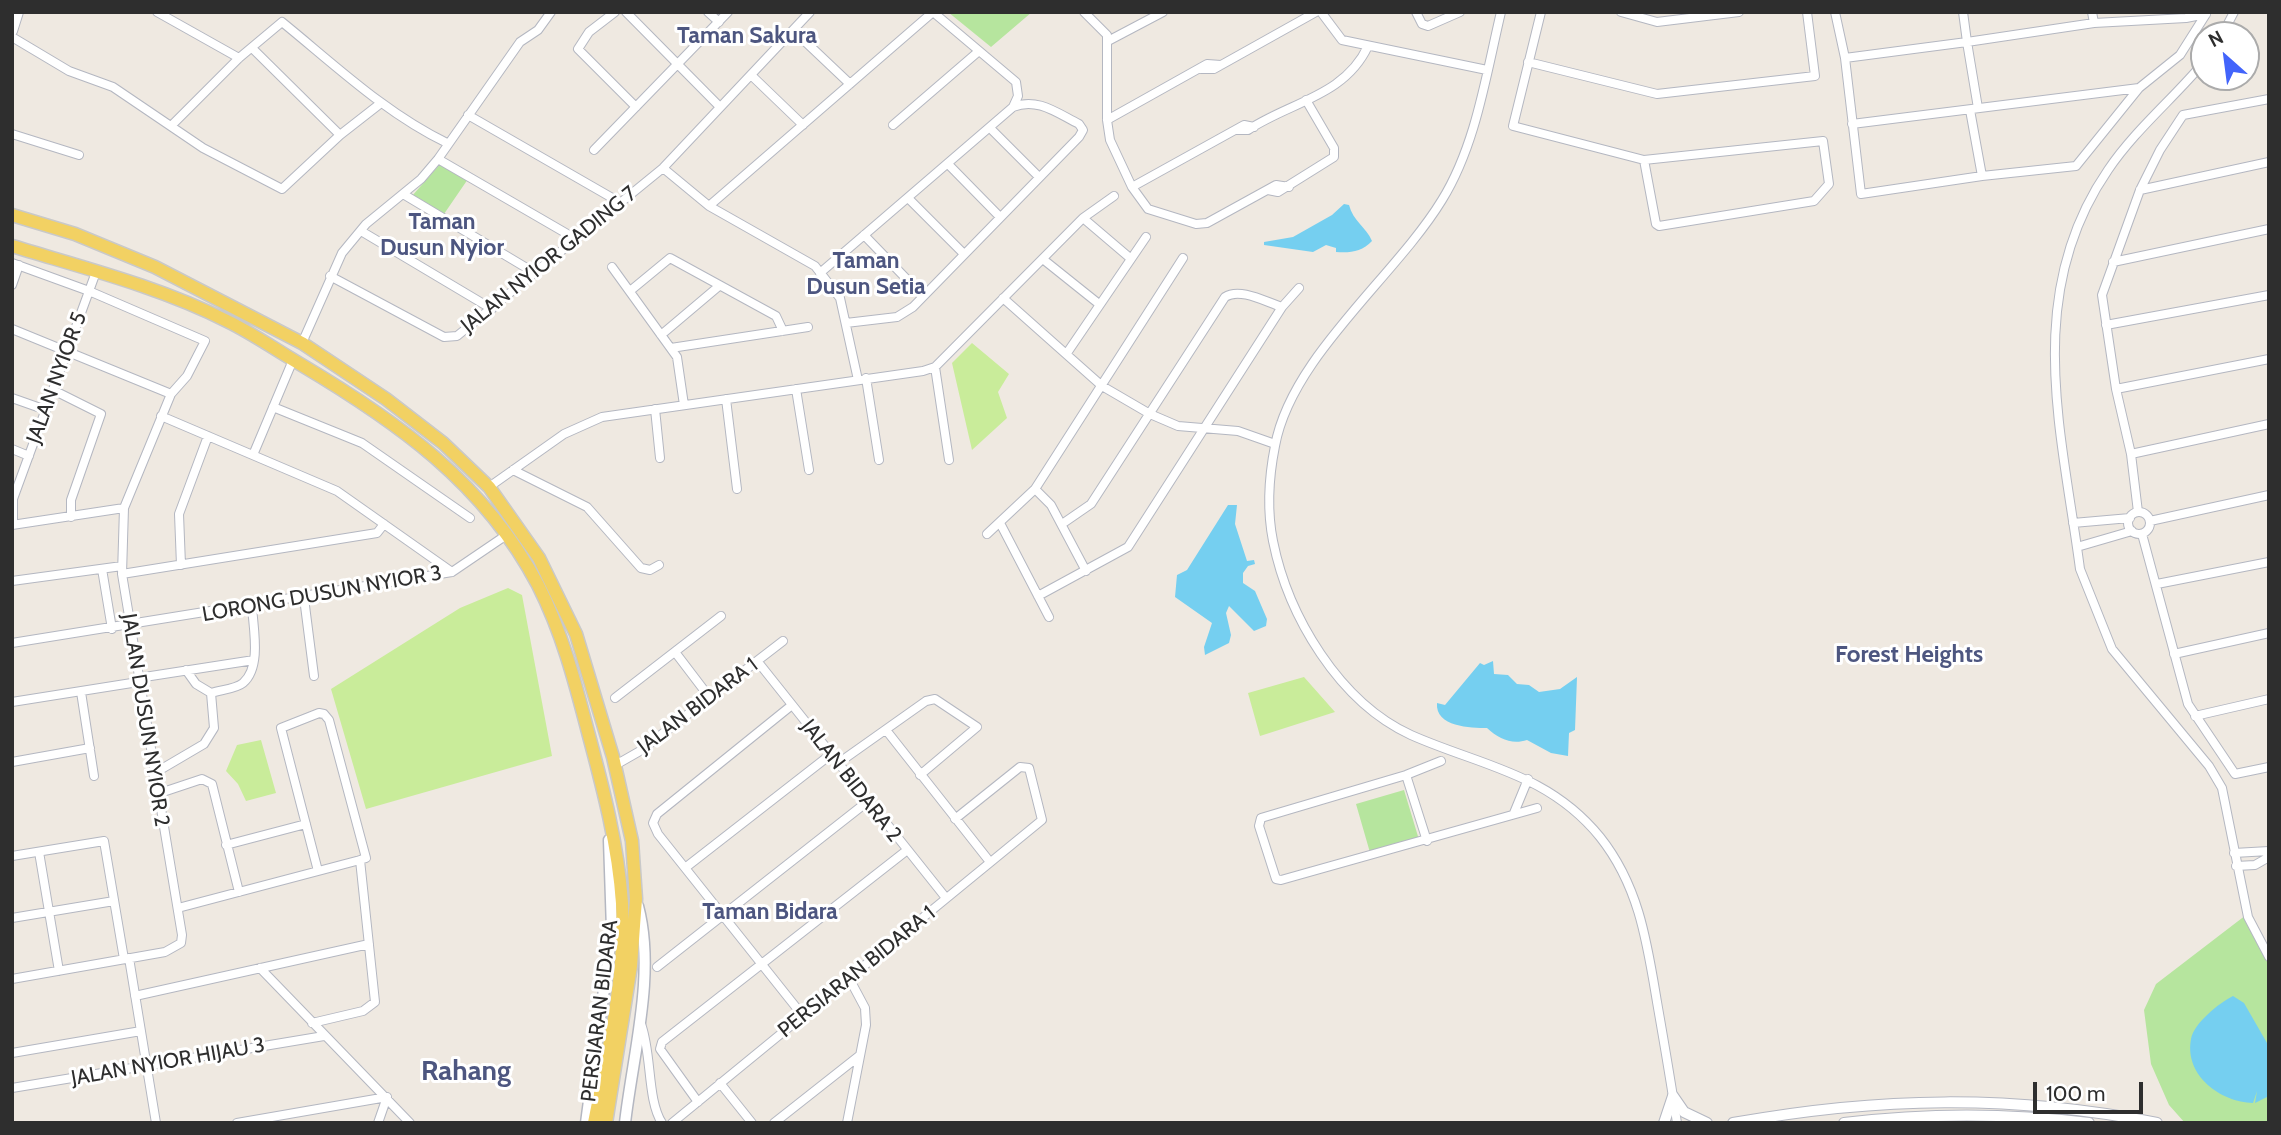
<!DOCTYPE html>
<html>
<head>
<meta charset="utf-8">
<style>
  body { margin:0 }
  #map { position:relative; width:2281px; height:1135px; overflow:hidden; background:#efe9e1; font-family:Cabin,sans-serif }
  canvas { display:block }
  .frame { position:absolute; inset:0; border:14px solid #2e2e2e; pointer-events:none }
  .north { position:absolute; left:2190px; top:21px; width:70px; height:70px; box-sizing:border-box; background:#fff; border:2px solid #ababab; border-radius:50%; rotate:332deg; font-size:19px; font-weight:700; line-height:28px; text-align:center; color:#2e2e2e }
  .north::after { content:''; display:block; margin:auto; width:24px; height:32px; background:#4264fb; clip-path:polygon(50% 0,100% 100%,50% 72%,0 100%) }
  .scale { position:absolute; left:2033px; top:1082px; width:110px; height:32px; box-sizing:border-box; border:4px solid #2e2e2e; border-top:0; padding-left:9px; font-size:21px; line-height:24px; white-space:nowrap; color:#2e2e2e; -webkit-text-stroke:5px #fff; paint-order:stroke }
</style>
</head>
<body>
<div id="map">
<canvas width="2281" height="1135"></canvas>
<div class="frame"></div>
<div class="north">N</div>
<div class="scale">100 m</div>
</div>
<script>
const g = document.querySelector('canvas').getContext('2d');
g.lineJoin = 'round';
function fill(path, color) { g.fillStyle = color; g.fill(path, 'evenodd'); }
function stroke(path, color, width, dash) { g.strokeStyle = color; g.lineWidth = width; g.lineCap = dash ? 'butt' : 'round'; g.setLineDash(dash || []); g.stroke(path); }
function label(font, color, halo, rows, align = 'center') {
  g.font = font + ' Cabin,sans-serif'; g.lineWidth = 6; g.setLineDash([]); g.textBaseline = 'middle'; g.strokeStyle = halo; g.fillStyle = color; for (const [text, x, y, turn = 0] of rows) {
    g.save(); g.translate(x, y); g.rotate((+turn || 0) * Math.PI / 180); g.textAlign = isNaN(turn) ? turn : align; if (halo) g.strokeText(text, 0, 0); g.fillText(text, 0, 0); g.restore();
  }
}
const green = new Path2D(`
  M 948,12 L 1032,12 L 991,47 Z
  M 441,163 L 468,179 L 444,214 L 412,196 Z
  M 1404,790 L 1420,843 L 1371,856 L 1356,804 Z
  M 2246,915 L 2269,964 L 2269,1123 L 2185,1123 L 2169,1105 L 2151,1064 L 2144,1010 L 2156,984 Z`);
const pitch = new Path2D(`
  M 972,343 L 1009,374 L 998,392 L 1007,418 L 972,450 L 952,363 Z
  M 508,588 L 522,595 L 552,756 L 366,809 L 331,689 L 460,608 Z
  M 1304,677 L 1335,712 L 1260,736 L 1248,693 Z
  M 261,740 L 276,793 L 246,801 L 238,784 L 226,771 L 237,745 Z`);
const water = new Path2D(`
  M 1344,204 L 1349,205 C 1353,221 1366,227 1372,241 C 1362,252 1350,253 1336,252 L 1336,248 L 1326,245 L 1313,252 L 1264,245 L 1264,242 L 1293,237 L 1332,215 Z
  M 1228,505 L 1237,505 L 1235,524 L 1247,561 L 1254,560 L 1255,564 L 1248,566 L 1243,573 L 1243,583 L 1255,591 L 1267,619 L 1266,626 L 1254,631 L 1229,606 L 1226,613 L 1231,635 L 1229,643 L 1205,655 L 1204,647 L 1212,623 L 1175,597 L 1177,575 L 1187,570 Z
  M 1493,661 L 1494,674 L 1508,675 L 1517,684 L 1529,685 L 1539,692 L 1560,689 L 1577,677 L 1575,730 L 1569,733 L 1568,756 L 1551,753 L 1527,740 C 1512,745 1499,739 1487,728 C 1471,728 1435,727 1437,703 L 1445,705 L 1480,663 L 1484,665 Z
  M 2233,996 L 2244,1003 L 2267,1043 L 2269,1096 L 2255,1103 L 2257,1091 L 2253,1103 C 2221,1102 2184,1076 2191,1039 C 2194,1023 2219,1003 2233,996 Z`);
const minor = new Path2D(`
  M 157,12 L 239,58
  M 615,12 L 589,32 L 578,49 L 636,107
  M 626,12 L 720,107
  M 708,12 L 719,22
  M 933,12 L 1016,82 L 1018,96 L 1013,107
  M 1084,12 L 1107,35 L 1107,120 L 1110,140 L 1132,187 L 1148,209 L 1196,224 L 1207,223 L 1276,185 L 1289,187
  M 1321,12 L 1342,40 L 1487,70
  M 1416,12 L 1422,24 L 1428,26 L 1460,12
  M 1501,12 C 1486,75 1476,145 1442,200 C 1395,277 1291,357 1275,446 C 1269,476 1267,511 1273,541 C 1288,616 1339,702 1411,735 C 1481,766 1548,773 1600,837 C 1639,886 1647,942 1657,1002 C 1664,1042 1671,1082 1677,1123
  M 1541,12 L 1513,126 L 1644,160 L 1823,141 L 1829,184 L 1814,201 L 1659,226 L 1656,224 L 1644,160
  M 1621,12 L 1657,22 L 1739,12
  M 1835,12 L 1845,58 L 1861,194 L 1982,176 L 2076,166 L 2139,88
  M 1963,12 L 1967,42 L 2094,23 L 2186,18 L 2206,14
  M 2092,12 L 2094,23
  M 793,30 L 850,84
  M 2222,35 L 2234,12
  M 12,37 L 69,71 L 113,87 L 203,148 L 282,189 L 340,135 L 381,103
  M 1108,41 L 1163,12
  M 252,48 L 340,135
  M 1845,58 L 1967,42 L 1978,108
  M 1528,62 L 1657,94 L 1815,76 L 1807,12
  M 2204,62 C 2173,99 2135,130 2108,170 C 2022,295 2062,432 2080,569 L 2112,649 L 2209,766 L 2222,788 L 2248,917 L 2269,957
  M 1201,69 L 1214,69 L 1316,12
  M 751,75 L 803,125
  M 1970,110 L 1982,176
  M 468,115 L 621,203
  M 1107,120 L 1207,64 L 1221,65
  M 1852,124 L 2139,88 L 2180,55 L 2206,14
  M 893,125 L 979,51
  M 171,126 L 239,58 L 282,22 C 335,65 385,113 447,143
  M 990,128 L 1039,177
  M 1237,130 L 1248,130 C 1290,102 1345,96 1368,46
  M 12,134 L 79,155
  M 594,150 L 728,12
  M 438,159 L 576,239
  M 948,164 L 1000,217
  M 663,168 L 709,206 L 815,266 L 840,298 L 858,380
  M 1132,187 L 1244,125 L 1254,127
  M 1268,190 L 1278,192 L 1334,157 L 1334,148 L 1306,100
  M 2140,190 L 2269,162
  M 403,194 L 535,273
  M 908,198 L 964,254
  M 709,206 L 933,12
  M 1083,218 L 1130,258
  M 361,231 L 492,309
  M 864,235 L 923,296
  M 1044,260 L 1099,304
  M 2113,262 L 2269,229
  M 12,263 L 89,291 L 205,341 L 187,376 L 171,394 L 124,508 L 122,574 L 182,935 L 181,943 L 165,952 L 12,979
  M 612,267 L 677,357 L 684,405
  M 820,273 L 1013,107 C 1037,97 1057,113 1079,124 L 1083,130 L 1079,137 L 913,307 L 897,317 L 846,323
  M 330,276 L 444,337 L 457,336 L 663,168 L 810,12
  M 12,285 L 19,265
  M 630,291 L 670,258 L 776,316 L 783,331
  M 1003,298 L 1102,386 L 1150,414 L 1178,426 L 1238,431 L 1275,444
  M 2106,325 L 2269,295
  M 12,329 L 171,394
  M 661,335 L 719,286
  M 302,343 L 342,253 L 366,224 L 421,179 L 438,159 L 520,42 L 538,30 L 551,12
  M 671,348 L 808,327
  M 1067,353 L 1146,237
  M 935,367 L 949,460
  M 866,378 L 879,460
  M 796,389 L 809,470
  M 2116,389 L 2269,359
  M 53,390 L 101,414 L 71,500 L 71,517
  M 12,398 L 46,410
  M 726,399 L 737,489
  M 273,407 L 362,443 L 470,518
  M 655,409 L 660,458
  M 161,416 L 337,491 L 452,572
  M 12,449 L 29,456
  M 2131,454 L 2269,424
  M 253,455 L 293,360
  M 513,470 L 587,507 L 641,568 L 650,570 L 659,565
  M 489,487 L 564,434 L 602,417 L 923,371 L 935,367 L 1083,218 L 1114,196
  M 1035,489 L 1051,505 L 1086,571
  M 2138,512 L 2131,454 L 2116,389 L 2102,295 L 2140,190 L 2160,150 L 2183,115 L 2269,99
  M2128 523a11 11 0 1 1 22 0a11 11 0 1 1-22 0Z
  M 2150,521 L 2269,495
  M 1000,523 L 1049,617
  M 2073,523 L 2130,518
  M 1062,524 L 1091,504 L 1225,297 C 1240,287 1266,302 1282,307
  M 12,525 L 124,508
  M 13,525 L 13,499 L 96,272
  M 987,534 L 1035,489 L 1183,258
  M 2142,534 L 2188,704 L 2235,774 L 2269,767
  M 2077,547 L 2132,531
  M 181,565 L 179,514 L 208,436
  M 102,569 L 112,629
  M 122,574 L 377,533 L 384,524
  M 12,581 L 122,566
  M 2157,584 L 2269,562
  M 1038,596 L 1128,547 L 1282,307 L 1299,288
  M 304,598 L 314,676
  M 12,643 L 452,572 L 505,536
  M 675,652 L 710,698
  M 2174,654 L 2269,633
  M 758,662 L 946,898
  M 186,670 L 196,684 L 211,693
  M 138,678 L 254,660
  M 81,692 L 94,776
  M 211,693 C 220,690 236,689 243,683 C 262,667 253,627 252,606
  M 615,698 L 721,616
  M 12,702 L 138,682
  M 792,705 L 657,814 L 653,823 L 658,834 L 803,1016
  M 2195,716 L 2269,699
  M 886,730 L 990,862
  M 614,758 L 619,763 L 640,751 L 783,641
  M 1441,761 L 1406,775 L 1261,818 L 1259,826 L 1276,879 L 1281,880 L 1537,808
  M 12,762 L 90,748
  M 837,764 L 926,701 L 935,699 L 977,727 L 920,775
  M 153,774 L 204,744 L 214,728 L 211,693
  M 1406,775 L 1427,841
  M 157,794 L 202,779 L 212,784 L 239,892
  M 1514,813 L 1528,779
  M 226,845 L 306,824
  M 39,852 L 59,971
  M 2234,853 L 2269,851
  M 12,856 L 104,841 L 124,959
  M 2236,866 L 2255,865 L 2269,857
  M 685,868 L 830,755
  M 178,908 L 360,860 L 366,858 L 329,720 L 324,714 L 319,713 L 281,728 L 318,871
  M 12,918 L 114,901
  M 129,958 L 156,1123
  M 657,967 L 867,802
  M 260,968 L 410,1123
  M 135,996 L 369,944
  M 312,1023 L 363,1011 L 375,1002 L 360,860
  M 641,1024 C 652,1054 647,1100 662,1123
  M 12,1053 L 141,1031
  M 720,1083 L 752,1123
  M 12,1088 L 324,1036
  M 698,1102 L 660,1049 L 662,1042 L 906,851
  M 237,1123 L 387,1097
  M 378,1123 L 387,1097
  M 672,1123 L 1042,820 L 1029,768 L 1020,767 L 955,819
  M 774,1123 L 859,1056
  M 847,1123 L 866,1025 L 865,1008 L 849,978`);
const tertiary = new Path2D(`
  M 12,31 L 18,12
  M 1673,1096 L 1684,1112 L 1707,1123
  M 1664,1123 L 1673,1096
  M 1733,1123 C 1877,1097 2012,1094 2157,1123
  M 1844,1123 C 1925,1113 2009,1113 2089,1123`);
const secondary = new Path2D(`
  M 586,1123 L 612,930 L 609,840
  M 625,1123 C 633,1053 656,974 638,906`);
const primary = new Path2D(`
  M 12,215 L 75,234 L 155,267 L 302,343 L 386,399 L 443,443 L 489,487 L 539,558 L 576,634 L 613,757 L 632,841 L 636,899 L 631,966 L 606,1123
  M 12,246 C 84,268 160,287 227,321 C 252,333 276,350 300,364 C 396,421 484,482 538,585 C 562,632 575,682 588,732 C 603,788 618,845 622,903 C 626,975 608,1052 594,1123`);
const streetNames = [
  ["JALAN NYIOR GADING 7",549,260,-39],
  ["JALAN NYIOR 5",57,378,-70],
  ["LORONG DUSUN NYIOR 3",322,594,-10],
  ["JALAN BIDARA 1",698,706,-37],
  ["JALAN DUSUN NYIOR 2",145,720,81],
  ["JALAN BIDARA 2",851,781,52],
  ["PERSIARAN BIDARA 1",857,972,-39],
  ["PERSIARAN BIDARA",600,1011,-83],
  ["JALAN NYIOR HIJAU 3",168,1062,-10]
];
const neighbourhoodNames = [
  ["Taman Sakura",747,36],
  ["Taman",442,222],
  ["Dusun Nyior",442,248],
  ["Taman",866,261],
  ["Dusun Setia",866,287],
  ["Taman Bidara",770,912]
];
const quarterNames = [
  ["Forest Heights",1909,655]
];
const districtNames = [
  ["Rahang",466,1072]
];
fill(green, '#b6e59e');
fill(pitch, '#c9ec9a');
fill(water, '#75cff0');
stroke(minor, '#b4b7c1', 10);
stroke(tertiary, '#b4b7c1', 12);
stroke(secondary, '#b4b7c1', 13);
stroke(primary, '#c9c9c9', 15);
stroke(minor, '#fff', 8);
stroke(tertiary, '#fff', 10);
stroke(secondary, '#fff', 10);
stroke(primary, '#f2d163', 12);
label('21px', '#2e2e2e', '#fff', streetNames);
label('bold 23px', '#4d5680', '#fff', neighbourhoodNames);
label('bold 24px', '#4d5680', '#fff', quarterNames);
label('bold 28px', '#4d5680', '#fff', districtNames);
</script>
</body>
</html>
